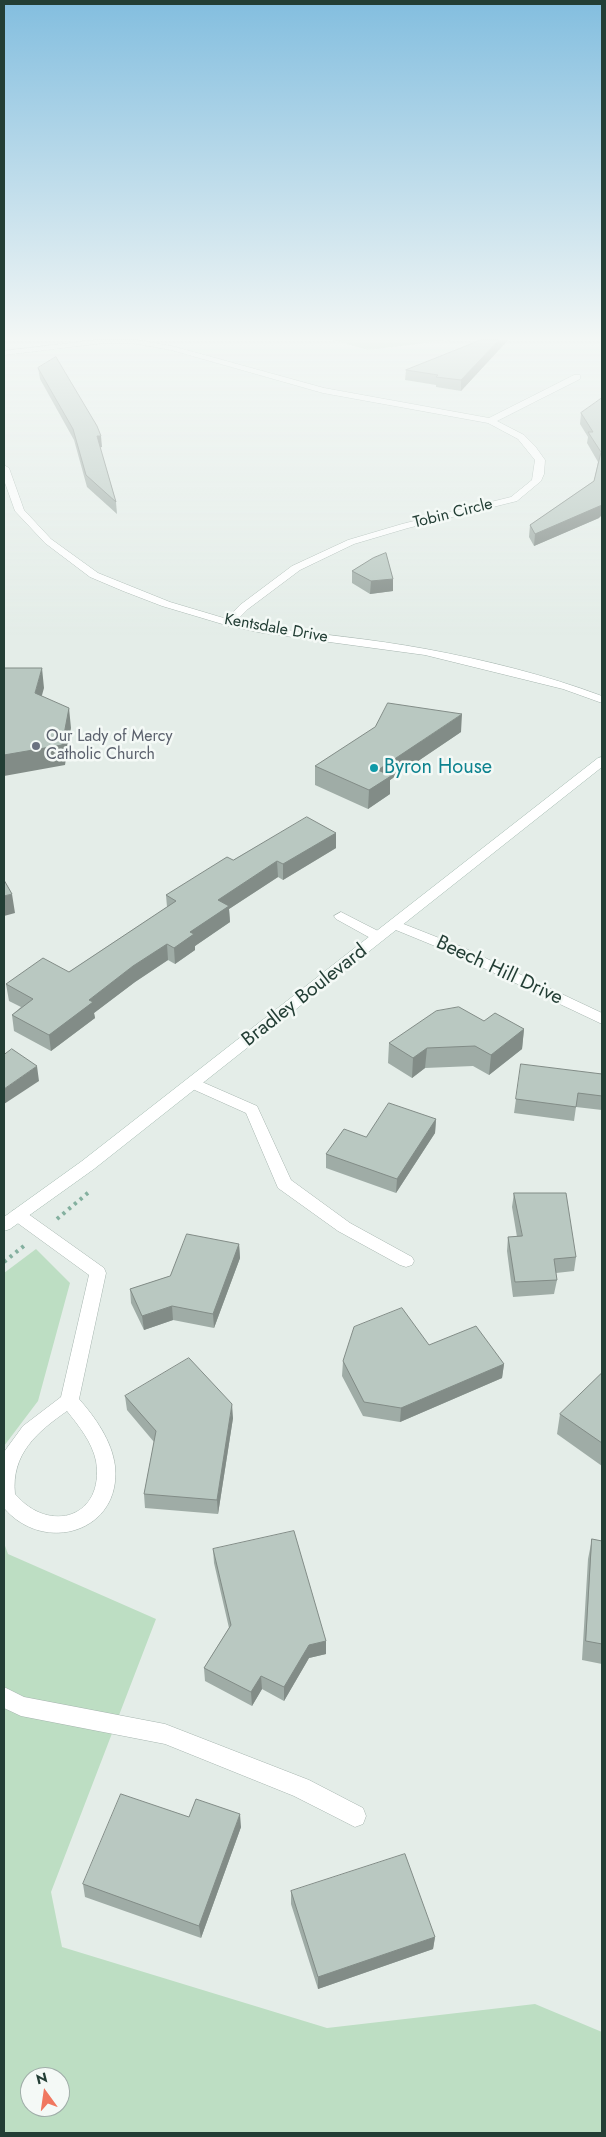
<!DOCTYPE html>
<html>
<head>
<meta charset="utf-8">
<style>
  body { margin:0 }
  #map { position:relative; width:606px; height:2137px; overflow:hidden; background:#e4ede8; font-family:Jost,sans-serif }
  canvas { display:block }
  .frame { position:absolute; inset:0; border:5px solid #233e35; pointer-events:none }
  .north { position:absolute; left:20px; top:2067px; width:50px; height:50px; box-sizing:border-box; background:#f4f9f6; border:1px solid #a0aea9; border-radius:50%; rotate:346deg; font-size:14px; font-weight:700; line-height:20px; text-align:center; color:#233e35 }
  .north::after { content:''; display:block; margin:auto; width:18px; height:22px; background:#f0775f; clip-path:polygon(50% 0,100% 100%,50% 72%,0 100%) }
</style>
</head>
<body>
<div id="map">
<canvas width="606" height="2137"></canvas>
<div class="frame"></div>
<div class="north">N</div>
</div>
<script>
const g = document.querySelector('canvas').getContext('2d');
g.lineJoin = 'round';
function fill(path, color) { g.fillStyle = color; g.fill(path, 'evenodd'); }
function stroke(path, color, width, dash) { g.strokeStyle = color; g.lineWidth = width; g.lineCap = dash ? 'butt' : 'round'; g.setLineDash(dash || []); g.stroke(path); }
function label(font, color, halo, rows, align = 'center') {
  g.font = font + ' Jost,sans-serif'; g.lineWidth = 5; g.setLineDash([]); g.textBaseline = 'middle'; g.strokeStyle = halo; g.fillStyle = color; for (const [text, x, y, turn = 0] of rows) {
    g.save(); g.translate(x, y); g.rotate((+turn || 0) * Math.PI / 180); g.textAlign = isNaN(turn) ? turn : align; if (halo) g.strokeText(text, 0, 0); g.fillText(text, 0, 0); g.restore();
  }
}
const green = new Path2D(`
  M 333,340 L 450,340 L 368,350 Z
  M 36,1249 L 70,1283 L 38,1401 L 4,1446 L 4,1273 Z
  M 4,1543 L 8,1554 L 156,1619 L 51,1892 L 62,1947 L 327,2028 L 535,2004 L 602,2032 L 602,2133 L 4,2133 ZM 30,2077 L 60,2077 L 60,2107 L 30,2107 Z`);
const path = new Path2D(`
  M 57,1219 L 89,1192
  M 4,1262 L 25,1245`);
const lane = new Path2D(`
  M 341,912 L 384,934 L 386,937 L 379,941 L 374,940 L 336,919 L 334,916 Z
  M 193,1078 L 257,1106 L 291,1180 L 350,1223 L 412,1257 L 414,1261 L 412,1265 L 406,1267 L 400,1265 L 338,1231 L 278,1188 L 246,1113 L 188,1087 L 185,1083 L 188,1079 Z
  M 18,1209 L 24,1211 L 104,1268 L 106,1273 L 79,1399 C 95,1417 112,1441 115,1466 C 122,1532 44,1555 4,1508 L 4,1452 L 23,1426 L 61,1397 L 89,1275 L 12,1219 L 10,1215 L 12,1211 ZM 67,1411 C 79,1426 92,1442 96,1461 C 105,1517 50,1535 15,1494 C 11,1454 37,1432 67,1411 Z
  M 4,1687 L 24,1697 L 165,1724 L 309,1780 L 363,1808 L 366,1816 L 363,1824 L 355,1827 L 294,1796 L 165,1744 L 21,1716 L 4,1708 Z`);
const street = new Path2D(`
  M 95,340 L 138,340 L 172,346 L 324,388 L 489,418 L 574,375 L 580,375 L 580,379 L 497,421 L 524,435 L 535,446 L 545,460 L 544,474 L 541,481 L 517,501 L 408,528 L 354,544 L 300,570 L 248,609 L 236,621 L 263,627 C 317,634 372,639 426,649 C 485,660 546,675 602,696 L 602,703 L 563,689 L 425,655 L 263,633 L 229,626 L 162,606 L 123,591 L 90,577 L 45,543 L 15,511 L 4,480 L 4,465 L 9,468 L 24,510 L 51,539 L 98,573 L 170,602 L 227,619 L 240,605 L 292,566 L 348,540 L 402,524 L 511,497 L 532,480 L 535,460 L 518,439 L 488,423 L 323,393 L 171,350 L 131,343 L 105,343 L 4,355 L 4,351 Z
  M 396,921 L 462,947 L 602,1013 L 602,1024 L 452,953 L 391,928 L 389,925 Z`);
const secondary = new Path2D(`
  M 602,757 L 602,767 L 94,1169 L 10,1229 L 4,1231 L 4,1217 L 82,1161 L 598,758 Z`);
const wall = new Path2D(`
  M 481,340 L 508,340 L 461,391 L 436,387 L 436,385 L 405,380 L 406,370 Z
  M 38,368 L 102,447 L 100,447 L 116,502 L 117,514 L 87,487 L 74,440 L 40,379 Z
  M 602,398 L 599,518 L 534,546 L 529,537 L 530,525 L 594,481 L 598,462 L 587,443 L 588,437 L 580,424 L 581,413 Z
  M 352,571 L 393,579 L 393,591 L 370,594 L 352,583 Z
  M 461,732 L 390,780 L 390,794 L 368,809 L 315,785 L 315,766 Z
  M 336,833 L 336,848 L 283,880 L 278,877 L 229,909 L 230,922 L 195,946 L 195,950 L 175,964 L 168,960 L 135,982 L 94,1013 L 95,1018 L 51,1051 L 14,1031 L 12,1015 L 21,1007 L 9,1001 L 6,984 L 69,972 L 167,907 L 166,895 L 233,860 Z
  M 484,1021 L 524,1029 L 522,1049 L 489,1075 L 473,1066 L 425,1068 L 412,1078 L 388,1063 L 389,1043 Z
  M 602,1074 L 602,1110 L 576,1107 L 574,1121 L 514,1113 L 516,1099 Z
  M 436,1119 L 435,1133 L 396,1193 L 326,1168 L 326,1154 L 366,1137 Z
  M 514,1193 L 576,1257 L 574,1271 L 556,1273 L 557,1280 L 554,1294 L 513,1297 L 507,1251 L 508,1237 L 517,1237 L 512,1207 Z
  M 239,1244 L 240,1258 L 214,1328 L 173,1320 L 144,1330 L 131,1303 L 130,1289 L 170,1276 Z
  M 429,1345 L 504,1364 L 502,1378 L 400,1422 L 363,1416 L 342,1376 L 343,1361 Z
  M 602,1373 L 602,1466 L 557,1434 L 560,1414 Z
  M 125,1396 L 233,1418 L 218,1514 L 145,1508 L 144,1494 L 154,1442 L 127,1410 Z
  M 592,1539 L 602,1541 L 602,1664 L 582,1660 L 588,1559 Z
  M 213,1549 L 326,1641 L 326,1654 L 309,1658 L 284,1701 L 262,1689 L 252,1706 L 205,1681 L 204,1668 L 229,1628 L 214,1563 Z
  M 189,1817 L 241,1827 L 201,1938 L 85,1897 L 83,1884 Z
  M 291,1891 L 435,1937 L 433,1949 L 318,1989 L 291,1904 Z`);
const shadedWall = new Path2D(`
  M 499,340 L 508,340 L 461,391 L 461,380 Z
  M 97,436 L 101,436 L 102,447 L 98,448 Z
  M 602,505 L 602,515 L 599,518 L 534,546 L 535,534 Z
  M 393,579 L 393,591 L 370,594 L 371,581 Z
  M 42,668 L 44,688 L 37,713 L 35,693 Z
  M 69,708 L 71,728 L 65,765 L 4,776 L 4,755 Z
  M 462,714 L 461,732 L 390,780 L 390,794 L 368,809 L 369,790 L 378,770 Z
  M 336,833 L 336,848 L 283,880 L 283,864 Z
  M 277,861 L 278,877 L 229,909 L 230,922 L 195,946 L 195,950 L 175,964 L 174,948 L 190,932 L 218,900 Z
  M 12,894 L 15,913 L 4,916 L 4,896 Z
  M 167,944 L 168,960 L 135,982 L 94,1013 L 95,1018 L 51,1051 L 49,1035 L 89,1000 L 133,966 Z
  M 524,1029 L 522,1049 L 489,1075 L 491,1055 Z
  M 427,1048 L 425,1068 L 412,1078 L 413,1058 Z
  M 37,1066 L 39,1081 L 4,1104 L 4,1089 Z
  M 436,1119 L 435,1133 L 396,1193 L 397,1179 Z
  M 239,1244 L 240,1258 L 214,1328 L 213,1314 Z
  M 172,1306 L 173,1320 L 144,1330 L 142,1316 Z
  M 504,1364 L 502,1378 L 400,1422 L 401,1408 Z
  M 232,1404 L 233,1418 L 218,1514 L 217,1500 Z
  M 326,1641 L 326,1654 L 309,1658 L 284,1701 L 284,1687 L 309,1645 Z
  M 261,1676 L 262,1689 L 252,1706 L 251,1692 Z
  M 240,1814 L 241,1827 L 201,1938 L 199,1926 Z
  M 435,1937 L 433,1949 L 318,1989 L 318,1977 Z`);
const building = new Path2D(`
  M 481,340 L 499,340 L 461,380 L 436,377 L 438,375 L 406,370 Z
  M 56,357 L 97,426 L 101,436 L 97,436 L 116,502 L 86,475 L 73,429 L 38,368 Z
  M 602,398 L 602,505 L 535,534 L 530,525 L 594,481 L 601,452 L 588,432 L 593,432 L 581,413 Z
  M 386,553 L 393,579 L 371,581 L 352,571 L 373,558 Z
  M 4,668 L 42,668 L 35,693 L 69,708 L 62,745 L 4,755 Z
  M 388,703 L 462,714 L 378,770 L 391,776 L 369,790 L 315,766 L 375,727 Z
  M 307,817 L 336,833 L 283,864 L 277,861 L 218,900 L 229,906 L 190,932 L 194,934 L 174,948 L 167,944 L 133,966 L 89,1000 L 93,1002 L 49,1035 L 12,1015 L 33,999 L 6,984 L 43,958 L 69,972 L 176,901 L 166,895 L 227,857 L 233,860 Z
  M 4,880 L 12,894 L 4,896 Z
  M 459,1007 L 484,1021 L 495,1013 L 524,1029 L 491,1055 L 475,1046 L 427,1048 L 413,1058 L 389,1043 L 436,1011 Z
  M 12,1049 L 37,1066 L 4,1089 L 4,1055 Z
  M 521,1064 L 602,1074 L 602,1096 L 578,1093 L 576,1107 L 516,1099 Z
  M 389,1103 L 436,1119 L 397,1179 L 326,1154 L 344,1129 L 366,1137 Z
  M 514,1193 L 566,1193 L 576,1257 L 554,1259 L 557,1280 L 515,1282 L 508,1237 L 522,1236 Z
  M 187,1234 L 239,1244 L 213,1314 L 172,1306 L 142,1316 L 130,1289 L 170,1276 Z
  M 402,1308 L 429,1345 L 476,1326 L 504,1364 L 401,1408 L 364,1402 L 343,1361 L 354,1327 Z
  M 189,1358 L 232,1404 L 217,1500 L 144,1494 L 156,1431 L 125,1396 Z
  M 602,1373 L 602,1443 L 560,1414 Z
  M 294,1531 L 326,1641 L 309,1645 L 284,1687 L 261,1676 L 251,1692 L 204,1668 L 231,1625 L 213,1549 Z
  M 592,1539 L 602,1541 L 602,1644 L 586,1641 Z
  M 121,1794 L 189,1817 L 196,1799 L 240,1814 L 199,1926 L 83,1884 Z
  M 405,1854 L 435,1937 L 318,1977 L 291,1891 Z`);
const markers = [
  [36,746,5,"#6b7280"],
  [374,768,5,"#0f9aa8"]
];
const farStreetnames = [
  ["Tobin Circle",453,514,-14],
  ["Kentsdale Drive",276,629,10]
];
const farWorshipnames = [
  ["Our Lady of Mercy",46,737],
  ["Catholic Church",46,755]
];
const cultureNames = [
  ["Byron House",384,768]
];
const streetNames = [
  ["Beech Hill Drive",499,971,25],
  ["Bradley Boulevard",305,996,-38]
];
fill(green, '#bddec3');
stroke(lane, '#a6b5af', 1);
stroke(street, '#a6b5af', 1);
stroke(secondary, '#a2b9af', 1);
stroke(path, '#84b09f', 4, [3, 4.5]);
fill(lane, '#fff');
fill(street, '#fff');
fill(secondary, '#fff');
fill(wall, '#9faca6');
fill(shadedWall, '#828c87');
fill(building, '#b9c8c1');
stroke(building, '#828c87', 1);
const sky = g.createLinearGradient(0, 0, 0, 639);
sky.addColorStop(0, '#83bedf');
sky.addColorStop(0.53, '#f3f7f5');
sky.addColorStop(1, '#f3f7f500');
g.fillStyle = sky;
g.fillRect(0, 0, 606, 639);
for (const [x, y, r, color] of markers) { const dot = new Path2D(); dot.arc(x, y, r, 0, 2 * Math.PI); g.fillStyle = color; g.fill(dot); stroke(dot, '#f4f9f6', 2); }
label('16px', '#233e35', '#f4f9f6', farStreetnames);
label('16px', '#5b616d', '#f4f9f6', farWorshipnames, 'left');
label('20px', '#0d838f', '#f4f9f6', cultureNames, 'left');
label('20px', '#233e35', '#f4f9f6', streetNames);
</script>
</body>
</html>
